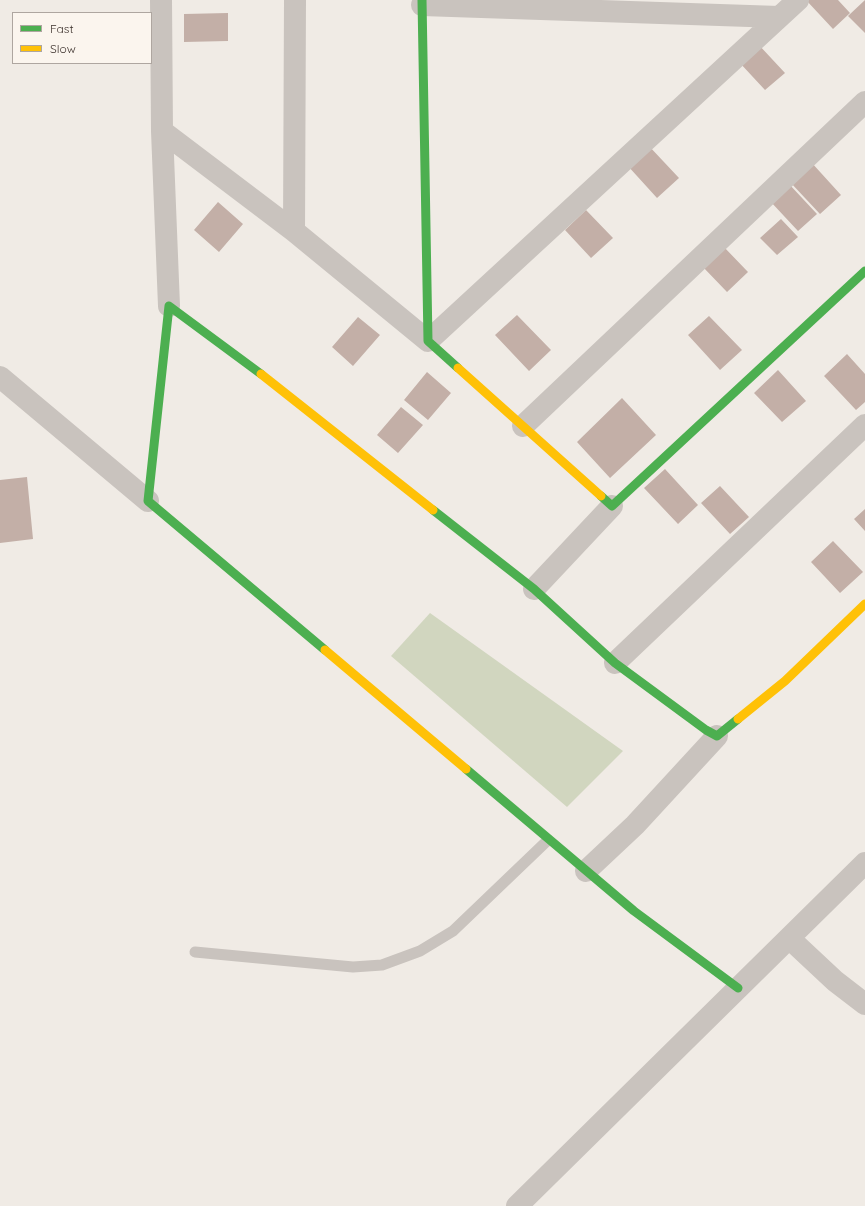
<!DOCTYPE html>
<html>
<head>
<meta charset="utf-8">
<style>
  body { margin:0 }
  #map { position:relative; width:865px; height:1206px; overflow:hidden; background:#f0ebe5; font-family:Quicksand,sans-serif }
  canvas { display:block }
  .legend { position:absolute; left:12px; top:12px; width:140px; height:52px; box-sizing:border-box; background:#fbf5ee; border:1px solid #aea6a0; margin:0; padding:5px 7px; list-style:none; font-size:12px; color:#3b302b }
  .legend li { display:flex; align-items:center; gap:8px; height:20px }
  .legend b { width:20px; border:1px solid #aea6a0 }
</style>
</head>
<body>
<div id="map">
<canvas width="865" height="1206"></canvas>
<ul class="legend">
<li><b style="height:5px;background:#4caf50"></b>Fast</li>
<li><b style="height:5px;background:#ffc107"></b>Slow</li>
</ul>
</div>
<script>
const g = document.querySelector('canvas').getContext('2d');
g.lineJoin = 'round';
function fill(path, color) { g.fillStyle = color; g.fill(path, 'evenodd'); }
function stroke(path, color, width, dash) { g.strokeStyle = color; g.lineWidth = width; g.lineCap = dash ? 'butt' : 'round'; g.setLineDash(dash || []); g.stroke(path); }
const green = new Path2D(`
  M 430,613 L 623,751 L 567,807 L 391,656 Z`);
const building = new Path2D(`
  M 806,0 L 838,0 L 850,13 L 833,29 Z
  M 865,0 L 865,33 L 848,16 Z
  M 228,13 L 228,41 L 184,42 L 184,14 Z
  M 758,44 L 785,73 L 765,90 L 739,62 Z
  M 648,145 L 679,178 L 657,198 L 627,165 Z
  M 811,162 L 841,195 L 820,214 L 790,182 Z
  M 789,184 L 817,214 L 798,231 L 770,201 Z
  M 218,202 L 243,224 L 219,252 L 194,230 Z
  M 586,210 L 613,238 L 591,258 L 565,230 Z
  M 781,219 L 798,237 L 777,255 L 760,238 Z
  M 723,246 L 748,272 L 727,292 L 702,266 Z
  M 517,315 L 551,350 L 529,371 L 495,335 Z
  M 709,316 L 742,350 L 720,370 L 688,335 Z
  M 358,317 L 380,335 L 353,366 L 332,347 Z
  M 847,354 L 865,374 L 865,402 L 856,410 L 824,376 Z
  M 778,370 L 806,401 L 782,422 L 754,393 Z
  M 427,372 L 451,393 L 428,420 L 404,400 Z
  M 622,398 L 656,435 L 610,478 L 577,442 Z
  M 401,407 L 423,425 L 398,453 L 377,435 Z
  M 665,469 L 698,505 L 678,524 L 644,488 Z
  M 27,477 L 33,539 L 0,543 L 0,480 Z
  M 720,486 L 749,517 L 730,534 L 701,503 Z
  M 865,509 L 865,531 L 854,519 Z
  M 833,541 L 863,572 L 840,593 L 811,562 Z`);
const lane = new Path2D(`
  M 195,952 L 353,967 L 382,965 L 420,951 L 453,931 L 548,840`);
const street = new Path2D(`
  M 161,0 L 162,131 L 169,306
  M 422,5 L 779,17
  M 162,131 L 294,231 L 428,341 L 798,0
  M 294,231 L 295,0
  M 0,377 L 148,501
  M 523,426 L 865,102
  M 534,589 L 612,506
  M 615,663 L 865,425
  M 586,871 L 635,825 L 717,736
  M 789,938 L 835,981 L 865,1004
  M 517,1206 L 865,863`);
const fast = new Path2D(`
  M 422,0 L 428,341 L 458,368
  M 261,374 L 169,306 L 148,501 L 325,650
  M 601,496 L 612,506 L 865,271
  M 433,510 L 534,589 L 615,663 L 706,730 L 717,736 L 738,719
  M 466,769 L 634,911 L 738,988`);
const slow = new Path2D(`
  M 458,368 L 601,496
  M 261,374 L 433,510
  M 325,650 L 466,769
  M 738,719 L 785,681 L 865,604`);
fill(green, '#d1d6bf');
fill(building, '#c3afa7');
stroke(lane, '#c9c3be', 11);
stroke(street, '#c9c3be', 22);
stroke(fast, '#4caf50', 9);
stroke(slow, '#ffc107', 9);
</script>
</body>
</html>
